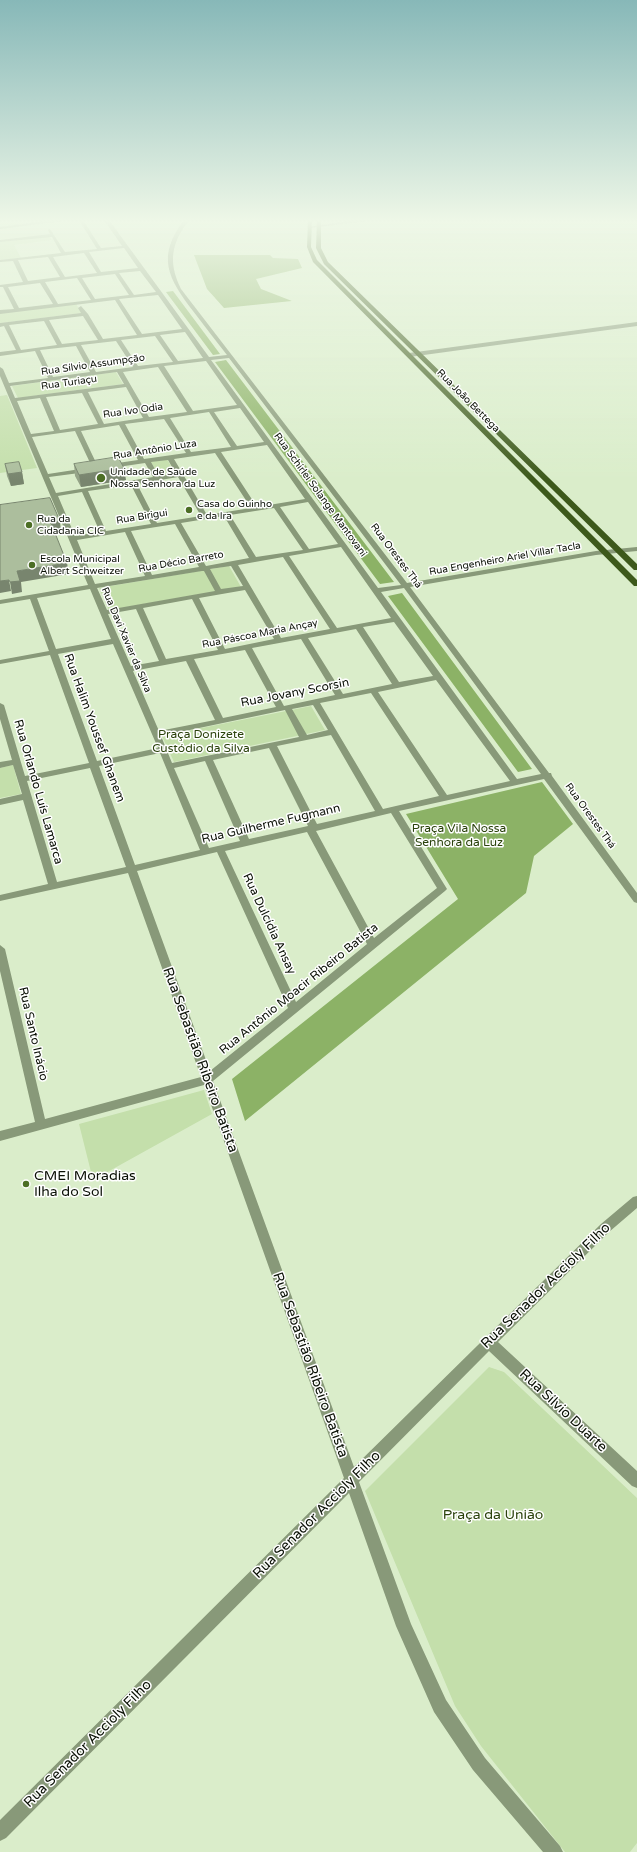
<!DOCTYPE html>
<html>
<head>
<meta charset="utf-8">
<style>
  body { margin:0 }
  canvas { display:block; background:#daedca }
</style>
</head>
<body>
<canvas width="637" height="1852"></canvas>
<script>
const g = document.querySelector('canvas').getContext('2d');
g.lineJoin = 'round';
function fill(path, color) { g.fillStyle = color; g.fill(path, 'evenodd'); }
function stroke(path, color, width, dash) { g.strokeStyle = color; g.lineWidth = width; g.lineCap = dash ? 'butt' : 'round'; g.setLineDash(dash || []); g.stroke(path); }
function label(font, color, halo, rows, align = 'center') {
  g.font = font + ' "Varela Round",sans-serif'; g.lineWidth = 3; g.setLineDash([]); g.textBaseline = 'middle'; g.strokeStyle = halo; g.fillStyle = color; for (const [text, x, y, turn = 0] of rows) {
    g.save(); g.translate(x, y); g.rotate((+turn || 0) * Math.PI / 180); g.textAlign = isNaN(turn) ? turn : align; if (halo) g.strokeText(text, 0, 0); g.fillText(text, 0, 0); g.restore();
  }
}
const green = new Path2D(`
  M 49,236 L 52,240 L 14,245 L 21,258 L 0,260 L 0,242 Z
  M 76,304 L 82,313 L 0,323 L 0,313 Z
  M 116,372 L 123,384 L 18,398 L 12,386 Z
  M 7,395 L 37,468 L 0,473 L 0,396 Z
  M 167,459 L 175,474 L 160,477 L 151,462 Z
  M 229,566 L 241,587 L 109,610 L 99,588 Z
  M 311,706 L 325,730 L 174,762 L 162,736 Z
  M 13,765 L 21,794 L 0,798 L 0,768 Z
  M 204,1090 L 212,1114 L 93,1180 L 79,1124 Z
  M 489,1367 L 504,1372 L 637,1498 L 637,1843 L 630,1852 L 565,1852 L 481,1746 L 455,1706 L 365,1491 Z`);
const forest = new Path2D(`
  M 194,255 L 270,255 L 273,258 L 298,259 L 302,268 L 256,279 L 261,289 L 292,301 L 224,308 L 207,289 Z
  M 173,291 L 220,354 L 213,355 L 166,292 Z
  M 226,360 L 394,582 L 380,584 L 215,362 Z
  M 402,593 L 532,769 L 518,772 L 388,596 Z
  M 542,782 L 573,824 L 534,856 L 526,893 L 245,1121 L 232,1079 L 458,899 L 406,814 Z`);
const minor = new Path2D(`
  M 53,220 L 70,220 L 0,229 L 0,227 Z
  M 79,220 L 83,220 L 101,248 L 122,246 L 104,220 L 109,220 L 209,357 L 227,355 C 215,340 204,325 193,311 C 168,278 156,257 184,220 L 189,220 C 171,244 168,262 181,289 L 407,583 L 596,551 L 637,547 L 637,551 L 596,555 L 410,587 L 549,773 L 551,773 L 552,776 L 637,893 L 637,903 L 634,902 L 544,779 L 399,811 L 447,889 L 445,891 L 213,1081 L 354,1467 L 601,1224 L 633,1197 L 637,1196 L 637,1208 L 609,1232 L 498,1342 L 637,1471 L 637,1488 L 632,1486 L 489,1351 L 359,1482 L 411,1624 L 446,1700 L 485,1758 L 560,1846 L 563,1852 L 543,1852 L 473,1770 L 434,1712 L 396,1626 L 349,1493 L 6,1838 L 0,1841 L 0,1820 L 344,1478 L 204,1085 L 0,1141 L 0,1131 L 35,1122 L 0,971 L 0,945 L 5,949 L 45,1119 L 201,1077 L 128,873 L 0,901 L 0,895 L 48,884 L 23,800 L 0,805 L 0,799 L 22,794 L 13,765 L 0,768 L 0,762 L 12,760 L 0,719 L 0,703 L 4,705 L 25,776 L 89,763 L 50,655 L 0,664 L 0,660 L 49,651 L 30,599 L 0,604 L 0,600 L 88,585 L 0,376 L 0,367 L 3,369 L 9,383 L 48,378 L 35,351 L 0,356 L 0,352 L 16,350 L 4,326 L 0,327 L 0,323 L 81,313 L 78,308 L 81,306 L 88,314 L 103,339 L 137,335 L 115,300 L 0,314 L 0,310 L 14,309 L 3,287 L 0,287 L 0,285 L 23,282 L 13,261 L 0,262 L 0,260 L 61,253 L 52,237 L 0,242 L 0,240 L 50,234 L 48,230 L 50,229 L 65,252 L 97,249 ZM 124,248 L 138,268 L 101,272 L 89,252 ZM 84,253 L 97,273 L 65,277 L 53,257 ZM 48,257 L 60,277 L 28,281 L 18,260 ZM 140,271 L 156,292 L 134,295 L 119,273 ZM 115,274 L 129,295 L 95,299 L 82,278 ZM 77,278 L 91,300 L 58,304 L 45,282 ZM 40,283 L 53,304 L 19,308 L 8,287 ZM 158,295 L 182,329 L 142,334 L 119,299 ZM 83,316 L 98,340 L 62,344 L 49,320 ZM 44,321 L 57,345 L 21,350 L 9,325 ZM 185,332 L 203,358 L 178,361 L 160,335 ZM 155,336 L 173,362 L 138,366 L 121,340 ZM 116,341 L 133,367 L 96,372 L 81,345 ZM 76,346 L 90,372 L 53,377 L 40,350 ZM 229,358 L 401,585 L 378,588 L 211,360 ZM 206,361 L 237,405 L 193,411 L 164,366 ZM 158,367 L 187,412 L 149,417 L 123,372 ZM 117,372 L 124,384 L 15,398 L 10,386 ZM 126,387 L 143,418 L 104,424 L 88,392 ZM 82,393 L 98,424 L 60,430 L 46,397 ZM 40,398 L 54,431 L 31,434 L 17,401 ZM 240,408 L 264,442 L 237,446 L 214,412 ZM 209,412 L 231,447 L 191,452 L 170,418 ZM 164,419 L 186,453 L 144,459 L 125,424 ZM 119,425 L 138,460 L 111,464 L 108,466 L 111,468 L 145,463 L 153,477 L 56,493 L 49,477 L 87,472 L 90,470 L 87,468 L 48,474 L 32,437 L 75,431 L 93,469 L 96,471 L 99,469 L 81,431 ZM 267,445 L 305,499 L 257,507 L 221,452 ZM 215,453 L 251,508 L 207,515 L 174,459 ZM 168,460 L 176,474 L 159,476 L 151,462 ZM 178,477 L 201,516 L 157,523 L 137,484 ZM 131,485 L 151,524 L 106,531 L 88,491 ZM 82,492 L 100,532 L 75,536 L 58,496 ZM 308,502 L 338,544 L 309,549 L 280,507 ZM 274,508 L 303,550 L 256,557 L 230,515 ZM 224,516 L 249,558 L 206,566 L 181,523 ZM 175,524 L 199,567 L 152,575 L 131,531 ZM 125,532 L 145,576 L 95,584 L 77,540 ZM 341,547 L 391,618 L 337,628 L 289,556 ZM 283,557 L 330,629 L 281,638 L 238,565 ZM 231,566 L 243,586 L 221,589 L 210,569 ZM 202,571 L 204,571 L 215,591 L 107,610 L 97,588 ZM 404,588 L 541,774 L 517,779 L 381,592 ZM 90,589 L 111,639 L 56,649 L 37,598 ZM 245,590 L 274,639 L 225,649 L 199,598 ZM 192,599 L 218,650 L 166,659 L 143,608 ZM 136,609 L 159,661 L 131,666 L 108,614 ZM 394,622 L 433,676 L 399,682 L 363,627 ZM 356,629 L 392,684 L 343,694 L 308,638 ZM 301,639 L 335,695 L 284,706 L 252,648 ZM 113,644 L 158,748 L 97,761 L 58,654 ZM 245,650 L 276,707 L 223,718 L 194,659 ZM 186,661 L 215,720 L 159,731 L 133,671 ZM 436,680 L 510,781 L 447,795 L 378,692 ZM 371,693 L 439,796 L 383,809 L 320,703 ZM 313,705 L 328,730 L 307,735 L 292,709 ZM 285,710 L 299,737 L 172,763 L 161,736 ZM 331,735 L 375,811 L 317,824 L 277,746 ZM 269,748 L 308,826 L 249,839 L 213,760 ZM 160,753 L 200,850 L 135,865 L 99,766 ZM 205,761 L 240,841 L 209,848 L 174,768 ZM 90,768 L 126,867 L 57,882 L 27,781 ZM 391,813 L 437,888 L 374,938 L 316,831 ZM 307,832 L 367,944 L 296,1002 L 225,851 ZM 217,852 L 288,1008 L 210,1071 L 137,871 Z
  M 357,220 L 374,220 L 310,228 L 308,227 Z
  M 637,322 L 637,326 L 409,357 L 406,355 L 409,353 Z`);
const major = new Path2D(`
  M 308,220 L 312,220 L 311,247 L 317,260 L 637,580 L 637,586 L 634,586 L 313,262 L 307,247 Z
  M 317,220 L 321,220 L 321,248 L 328,262 L 637,564 L 637,570 L 634,570 L 324,264 L 316,248 Z`);
const wall = new Path2D(`
  M 5,464 L 22,472 L 24,484 L 11,486 L 7,476 Z
  M 74,464 L 126,480 L 81,487 L 75,476 Z`);
const shadedWall = new Path2D(`
  M 124,468 L 126,480 L 81,487 L 79,475 Z
  M 22,472 L 24,484 L 11,486 L 8,474 Z
  M 60,521 L 61,532 L 53,534 L 51,523 Z
  M 67,563 L 69,574 L 21,582 L 22,592 L 12,594 L 10,582 L 17,571 Z
  M 9,580 L 11,591 L 0,593 L 0,581 Z`);
const building = new Path2D(`
  M 118,457 L 124,468 L 79,475 L 74,464 Z
  M 19,462 L 22,472 L 8,474 L 5,464 Z
  M 50,498 L 60,521 L 51,523 L 67,563 L 17,571 L 20,581 L 10,582 L 9,580 L 0,581 L 0,505 Z`);
const markers = [
  [101,478,5,"#4c6e25"],
  [189,510,4,"#4c6e25"],
  [29,525,4,"#4c6e25"],
  [32,565,4,"#4c6e25"],
  [26,1184,4,"#4c6e25"]
];
const farStreetnames = [
  ["Rua Sílvio Assumpção",93,365,-8],
  ["Rua Turiaçu",69,383,-8],
  ["Rua João Bettega",468,401,45],
  ["Rua Ivo Odia",133,411,-8],
  ["Rua Antônio Luza",155,450,-9],
  ["Rua Schirlei Solange Mantovani",320,495,54],
  ["Rua Birigui",142,517,-9],
  ["Rua Orestes Thá",396,556,53],
  ["Rua Engenheiro Ariel Villar Tacla",505,559,-10],
  ["Rua Décio Barreto",181,562,-10],
  ["Rua Páscoa Maria Ançay",260,634,-11],
  ["Rua Davi Xavier da Silva",126,640,67],
  ["Rua Orestes Thá",590,816,54]
];
const farPoinames = [
  ["Unidade de Saúde",110,472],
  ["Nossa Senhora da Luz",110,484],
  ["Casa do Guinho",197,504],
  ["e da Ira",197,516],
  ["Rua da",37,519],
  ["Cidadania CIC",37,531],
  ["Escola Municipal",40,559],
  ["Albert Schweitzer",40,571]
];
const streetNames = [
  ["Rua Jovany Scorsin",295,693,-11],
  ["Rua Halim Youssef Ghanem",94,728,70],
  ["Rua Orlando Luís Lamarca",38,792,74],
  ["Rua Guilherme Fugmann",271,824,-13],
  ["Rua Dulcídia Ansay",269,924,65],
  ["Rua Antônio Moacir Ribeiro Batista",299,989,-39],
  ["Rua Santo Inácio",33,1034,77]
];
const parkNames = [
  ["Praça Donizete",201,735],
  ["Custódio da Silva",201,749],
  ["Praça Vila Nossa",459,829],
  ["Senhora da Luz",459,843]
];
const nearStreetnames = [
  ["Rua Sebastião Ribeiro Batista",200,1060,70],
  ["Rua Senador Accioly Filho",546,1286,-44],
  ["Rua Sebastião Ribeiro Batista",310,1365,70],
  ["Rua Sílvio Duarte",563,1411,43],
  ["Rua Senador Accioly Filho",317,1515,-45],
  ["Rua Senador Accioly Filho",88,1744,-45]
];
const nearPoinames = [
  ["CMEI Moradias",34,1176],
  ["Ilha do Sol",34,1192]
];
const nearParknames = [
  ["Praça da União",493,1515]
];
fill(green, '#c4dfab');
fill(forest, '#8cb266');
fill(minor, '#889979');
fill(major, '#3d591b');
fill(wall, '#94a387');
fill(shadedWall, '#78856e');
fill(building, '#acbe9d');
stroke(building, '#78856e', 1);
const sky = g.createLinearGradient(0, 0, 0, 480);
sky.addColorStop(0, '#87b8b8');
sky.addColorStop(0.46, '#eef7e7');
sky.addColorStop(1, '#eef7e700');
g.fillStyle = sky;
g.fillRect(0, 0, 637, 480);
for (const [x, y, r, color] of markers) { const dot = new Path2D(); dot.arc(x, y, r, 0, 2 * Math.PI); g.fillStyle = color; g.fill(dot); stroke(dot, '#fff', 1.5); }
label('10px', '#0a1005', '#fff', farStreetnames);
label('10px', '#0a1005', '#fff', farPoinames, 'left');
label('12px', '#0a1005', '#fff', streetNames);
label('12px', '#2a420b', '#fff', parkNames);
label('14px', '#0a1005', '#fff', nearStreetnames);
label('14px', '#0a1005', '#fff', nearPoinames, 'left');
label('14px', '#2a420b', '#fff', nearParknames);
</script>
</body>
</html>
